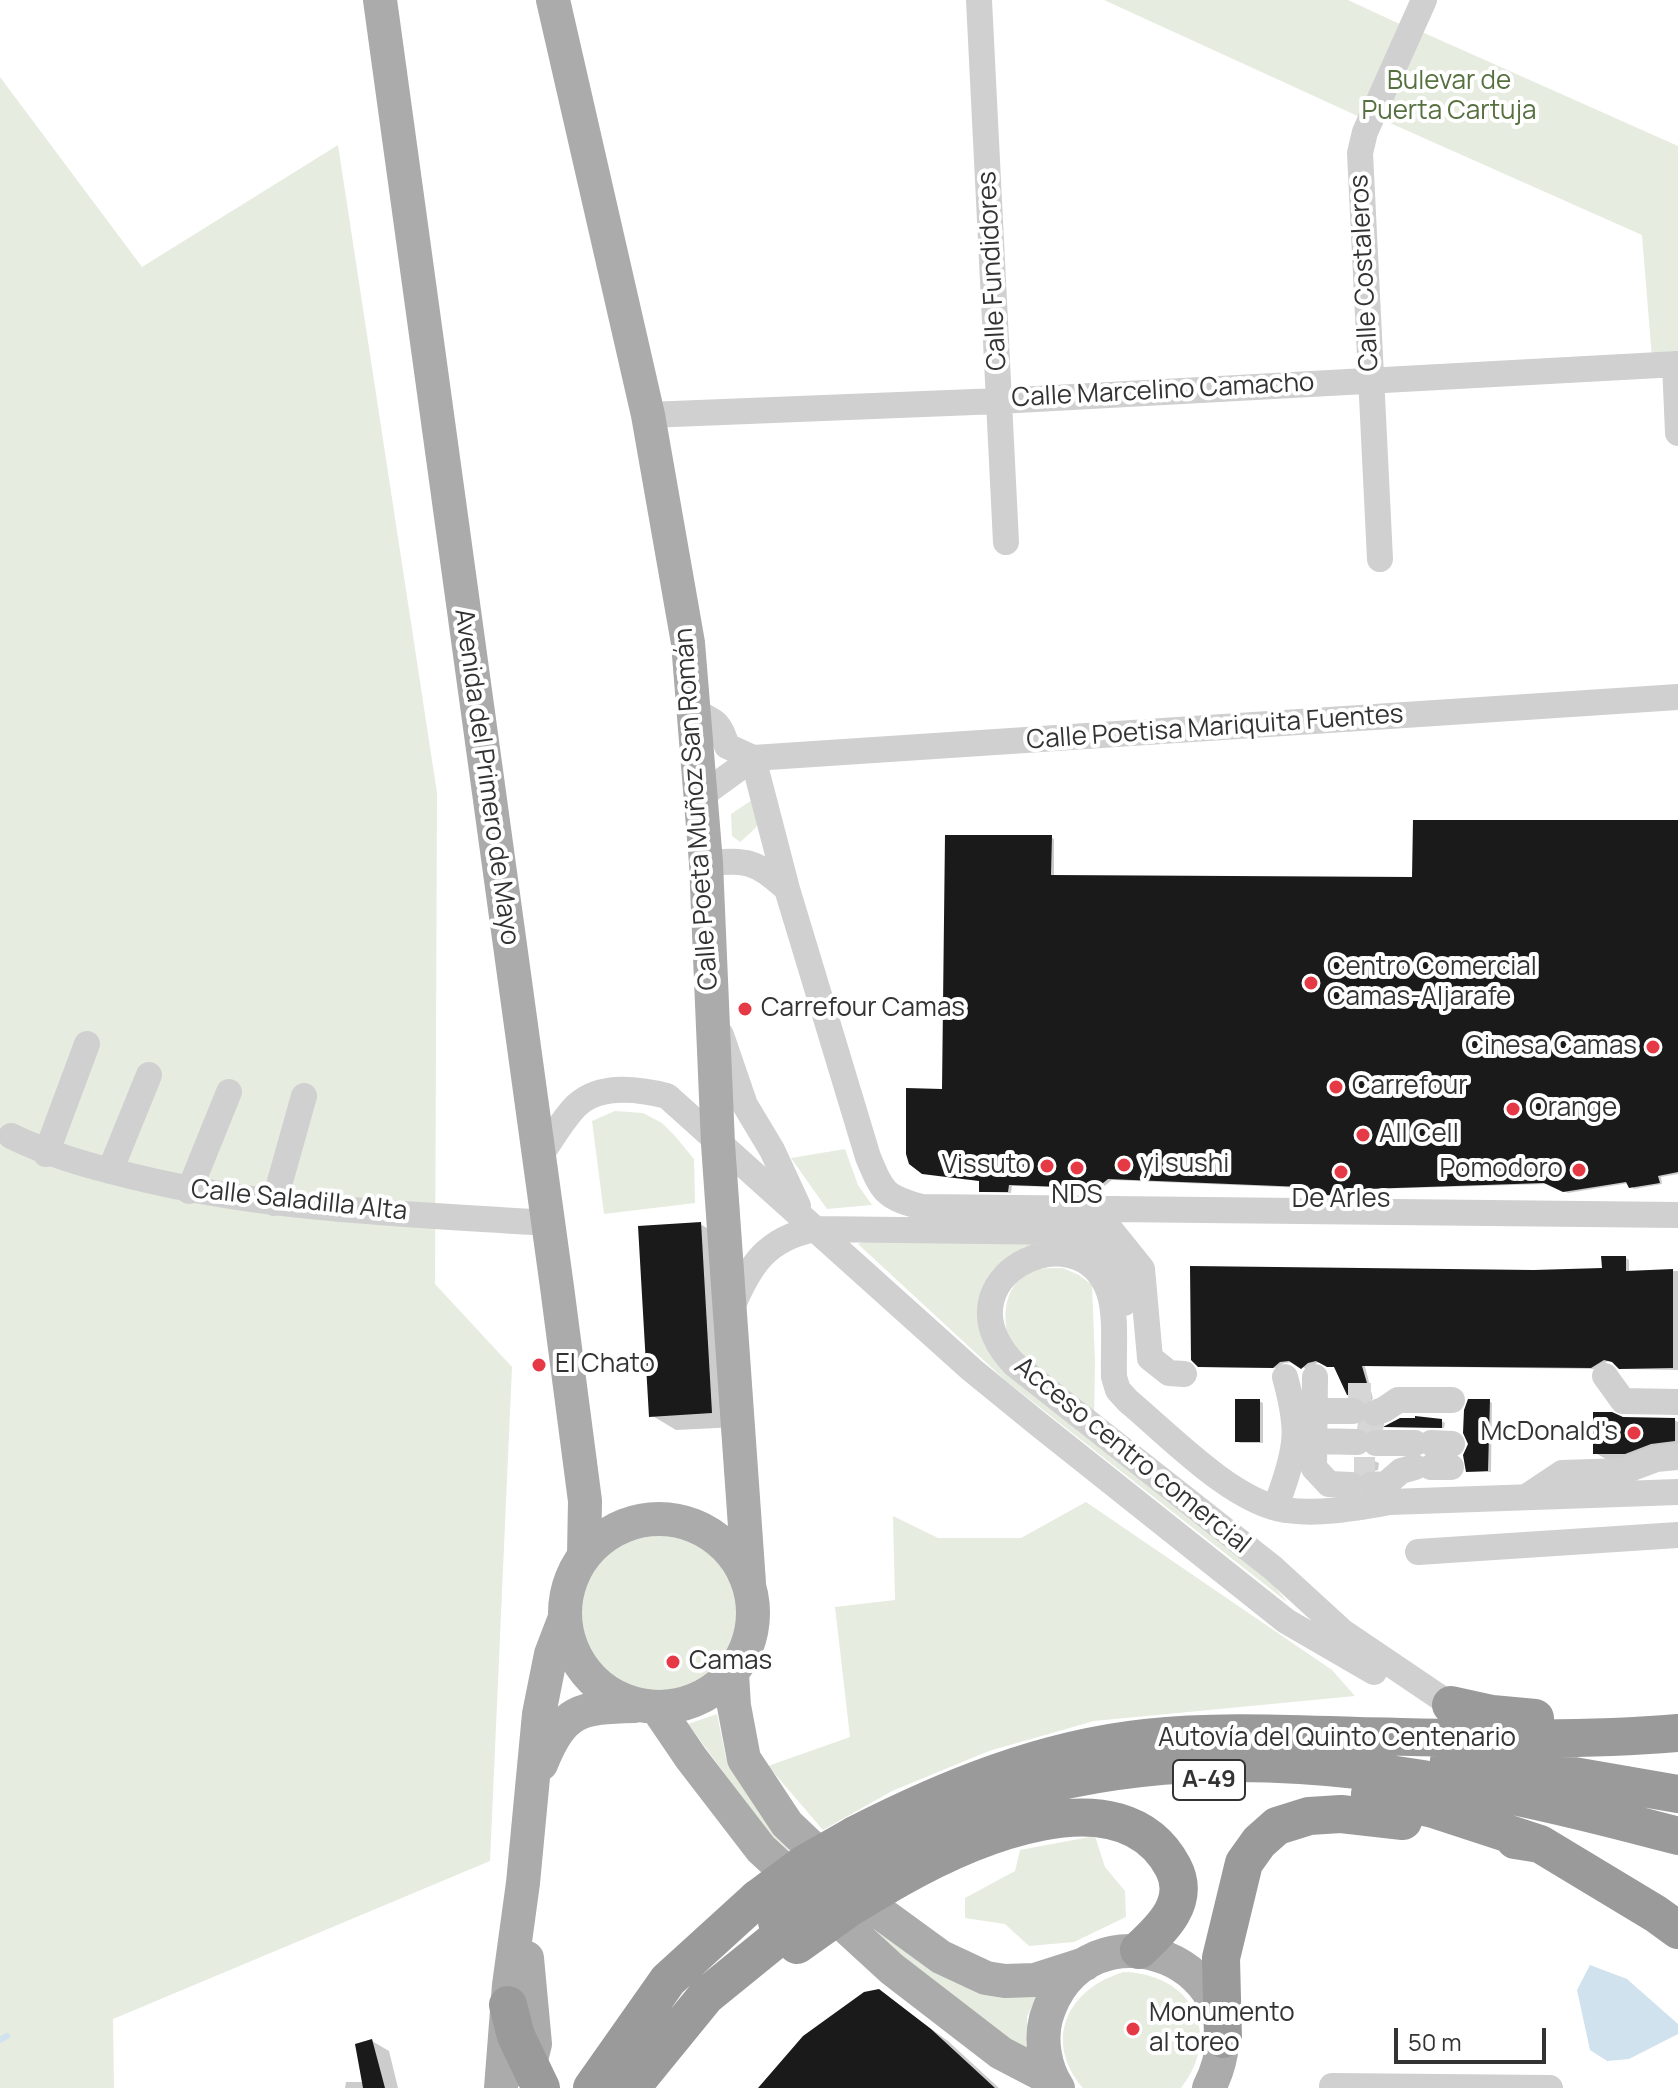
<!DOCTYPE html>
<html>
<head>
<meta charset="utf-8">
<style>
  body { margin:0 }
  #map { position:relative; width:1678px; height:2088px; overflow:hidden; background:#fff; font-family:Manrope,sans-serif }
  canvas { display:block }
  .scale { position:absolute; left:1394px; top:2028px; width:152px; height:36px; box-sizing:border-box; border:4px solid #333; border-top:0; padding-left:10px; font-size:24px; line-height:28px; white-space:nowrap; color:#333; -webkit-text-stroke:6px #fff; paint-order:stroke }
</style>
</head>
<body>
<div id="map">
<canvas width="1678" height="2088"></canvas>
<div class="scale">50 m</div>
</div>
<script>
const g = document.querySelector('canvas').getContext('2d');
g.lineJoin = 'round';
function fill(path, color) { g.fillStyle = color; g.fill(path, 'evenodd'); }
function stroke(path, color, width, dash) { g.strokeStyle = color; g.lineWidth = width; g.lineCap = dash ? 'butt' : 'round'; g.setLineDash(dash || []); g.stroke(path); }
function label(font, color, halo, rows, align = 'center') {
  g.font = font + ' Manrope,sans-serif'; g.lineWidth = 8; g.setLineDash([]); g.textBaseline = 'middle'; g.strokeStyle = halo; g.fillStyle = color; for (const [text, x, y, turn = 0] of rows) {
    g.save(); g.translate(x, y); g.rotate((+turn || 0) * Math.PI / 180); g.textAlign = isNaN(turn) ? turn : align; if (halo) g.strokeText(text, 0, 0); g.fillText(text, 0, 0); g.restore();
  }
}
const green = new Path2D(`
  M 1104,0 L 1348,0 L 1404,26 L 1362,118 Z
  M 1422,32 L 1678,146 L 1678,356 L 1652,358 L 1642,235 L 1381,119 Z
  M 0,77 L 142,267 L 338,145 L 437,793 L 435,1284 L 512,1367 L 490,1861 L 113,2019 L 114,2088 L 0,2088 Z
  M 755,798 C 765,822 759,826 740,842 L 732,836 L 731,814 Z
  M 615,1111 L 643,1113 L 662,1123 L 675,1136 L 694,1159 L 695,1203 L 604,1214 L 592,1121 Z
  M 845,1149 L 858,1185 L 872,1205 L 827,1209 L 791,1158 Z
  M 876,1237 L 1053,1238 L 1060,1246 L 1024,1247 L 993,1270 L 981,1308 L 986,1344 L 1264,1573 L 1287,1602 L 1005,1380 L 858,1244 Z
  M 1063,1268 L 1079,1275 L 1092,1285 L 1095,1362 L 1094,1420 L 1011,1348 C 1002,1322 1001,1286 1031,1272 C 1040,1267 1053,1268 1063,1268 Z
  M 1086,1502 L 1332,1670 L 1355,1696 L 1094,1721 L 989,1751 L 892,1791 L 823,1830 L 768,1766 L 850,1737 L 835,1607 L 895,1600 L 893,1516 L 938,1538 L 1021,1538 Z
  M581 1612a80 80 0 1 1 160 0a80 80 0 1 1-160 0Z
  M 717,1714 L 726,1758 L 784,1840 L 882,1931 L 1040,1992 L 1027,2016 L 1027,2053 L 869,1930 L 778,1846 L 688,1724 Z
  M 1095,1836 L 1105,1867 L 1125,1891 L 1126,1917 L 1074,1942 L 1029,1946 L 1005,1924 L 965,1918 L 965,1898 L 1015,1871 L 1020,1850 Z
  M 1124,1972 C 1191,1974 1224,2033 1181,2088 L 1083,2088 C 1042,2040 1068,1988 1124,1972 Z`);
const water = new Path2D(`
  M 1590,1965 L 1627,1979 L 1678,2024 L 1678,2034 L 1629,2059 L 1607,2061 L 1590,2050 L 1577,1990 Z`);
const shadow = new Path2D(`
  M 1678,822 L 1678,1174 L 1661,1177 L 1662,1184 L 1634,1189 L 1629,1183 L 1568,1193 L 1549,1184 L 1338,1190 L 1338,1196 L 1309,1196 L 1305,1194 L 1305,1188 L 1112,1180 L 1102,1188 L 1012,1186 L 1011,1193 L 984,1192 L 981,1190 L 981,1181 L 923,1172 L 944,1091 L 1051,837 L 1054,839 L 1054,877 L 1414,879 Z
  M 700,1224 L 726,1239 L 737,1427 L 676,1430 L 651,1415 Z
  M 1626,1258 L 1629,1260 L 1629,1272 L 1678,1271 L 1678,1370 L 1625,1369 L 1616,1362 L 1608,1361 L 1596,1369 L 1365,1366 L 1373,1399 L 1370,1401 L 1336,1367 L 1319,1362 L 1306,1369 L 1294,1362 L 1284,1363 L 1277,1368 L 1203,1367 L 1199,1365 L 1534,1272 L 1604,1270 Z
  M 1259,1401 L 1263,1403 L 1263,1443 L 1240,1443 L 1237,1441 Z
  M 1489,1401 L 1492,1403 L 1491,1472 L 1471,1472 L 1468,1470 L 1470,1444 Z
  M 1622,1419 L 1674,1420 L 1678,1422 L 1678,1448 L 1639,1460 L 1608,1460 L 1595,1453 Z
  M 1400,1420 L 1441,1421 L 1445,1423 L 1444,1428 L 1387,1427 Z
  M 1366,1457 L 1379,1463 L 1378,1470 L 1366,1473 L 1357,1469 L 1358,1460 Z
  M 879,1991 L 948,2041 L 999,2088 L 761,2088 Z
  M 372,2041 L 389,2051 L 398,2088 L 345,2088 L 346,2082 L 364,2082 Z`);
const stream = new Path2D(`
  M 0,2040 L 7,2036`);
const building = new Path2D(`
  M 1413,820 L 1678,820 L 1678,1172 L 1658,1176 L 1660,1183 L 1629,1188 L 1626,1182 L 1563,1192 L 1544,1183 L 1336,1190 L 1336,1195 L 1304,1195 L 1303,1187 L 1108,1179 L 1098,1187 L 1089,1188 L 1009,1185 L 1008,1192 L 979,1192 L 979,1181 L 922,1174 L 909,1164 L 906,1154 L 906,1088 L 942,1089 L 945,835 L 1052,835 L 1051,875 L 1412,877 Z
  M 701,1222 L 712,1413 L 649,1417 L 638,1226 Z
  M 1601,1256 L 1626,1256 L 1626,1271 L 1673,1269 L 1673,1368 L 1619,1369 L 1612,1362 L 1604,1360 L 1591,1368 L 1362,1366 L 1371,1397 L 1365,1401 L 1360,1397 L 1347,1395 L 1334,1367 L 1327,1367 L 1316,1361 L 1308,1363 L 1301,1369 L 1289,1361 L 1280,1362 L 1273,1368 L 1198,1367 L 1191,1360 L 1190,1266 L 1534,1270 L 1602,1268 Z
  M 1235,1399 L 1260,1399 L 1260,1442 L 1235,1442 Z
  M 1468,1399 L 1490,1399 L 1488,1471 L 1466,1472 L 1463,1455 L 1468,1444 L 1463,1433 L 1464,1410 Z
  M 1593,1412 L 1612,1412 L 1623,1417 L 1675,1418 L 1675,1441 L 1651,1444 L 1625,1454 L 1593,1454 Z
  M 1415,1416 L 1442,1419 L 1442,1428 L 1383,1427 L 1400,1418 L 1415,1418 Z
  M 879,1989 L 931,2029 L 995,2088 L 758,2088 L 803,2036 L 864,1992 Z
  M 372,2039 L 385,2088 L 363,2088 L 355,2044 Z`);
const minorTunnel = new Path2D(`
  M 1348,1396 L 1371,1396
  M 1357,1429 L 1384,1433
  M 1354,1470 L 1375,1470`);
const minor = new Path2D(`
  M 979,0 L 1006,542
  M 1675,364 L 1678,433
  M 648,415 L 999,401 L 1678,364
  M 1380,559 L 1360,153 L 1365,132 L 1424,0
  M 695,713 C 717,721 719,723 727,746 L 753,758 L 787,889 L 868,1157 C 883,1193 885,1197 922,1207 L 1678,1215
  M 753,758 L 1678,697
  M 701,796 L 753,758
  M 706,863 C 750,860 755,861 787,889
  M 721,1035 L 745,1105 L 772,1150 L 798,1206
  M 11,1136 C 50,1155 89,1166 131,1176 C 267,1210 409,1214 548,1223
  M 46,1154 L 87,1044
  M 539,1157 C 551,1141 562,1120 576,1106 C 600,1083 639,1089 667,1096 L 972,1370 L 1037,1423 L 1286,1621 L 1374,1672
  M 110,1171 L 149,1075
  M 189,1191 L 229,1092
  M 274,1203 L 304,1096
  M 1075,1216 L 1084,1216 L 1109,1228 L 1142,1269 L 1150,1358 L 1169,1373 L 1184,1374
  M 731,1310 C 749,1266 766,1238 816,1229 L 1067,1232 C 1103,1243 1123,1265 1124,1303
  M 1605,1376 L 1623,1401 L 1678,1402
  M 1315,1377 L 1314,1468 L 1329,1484 L 1351,1485
  M 1315,1411 L 1353,1411
  M 1375,1413 L 1385,1409 L 1398,1400 L 1452,1400
  M 1314,1441 L 1357,1442
  M 1376,1443 L 1415,1443
  M 1431,1443 L 1452,1444
  M 1431,1467 L 1451,1467
  M 1371,1485 L 1386,1484 L 1401,1471 L 1415,1467
  M 1280,1495 C 1298,1445 1299,1428 1285,1377
  M 1526,1497 L 1562,1473 L 1624,1471 L 1656,1459 L 1678,1457
  M 1375,1501 L 1390,1502 L 1678,1492
  M 1390,1502 C 1356,1508 1319,1515 1285,1510 C 1231,1501 1170,1436 1128,1401 L 1118,1390 L 1114,1377 C 1113,1353 1117,1315 1109,1292 C 1080,1207 933,1278 1014,1364 L 1273,1568 L 1343,1632 L 1451,1705
  M 1418,1552 L 1678,1535
  M 1332,2086 L 1550,2088`);
const major = new Path2D(`
  M 380,0 L 557,1287 L 585,1501 L 584,1555
  M 553,0 L 648,415 L 688,643 L 706,863 L 718,1144 L 749,1583
  M565 1613a94 94 0 1 1 188 0a94 94 0 1 1-188 0Z
  M 732,1674 L 734,1706 L 744,1759 L 787,1824 L 882,1914 L 941,1957 L 986,1978 L 1005,1981 L 1035,1980 L 1085,1964
  M 657,1708 L 691,1758 L 761,1849 L 892,1969 L 1001,2053 L 1053,2080
  M 541,1764 C 563,1710 579,1707 635,1706
  M 527,1958 L 535,2044 L 528,2072
  M 501,2088 L 509,1985 L 523,1883 L 539,1714 L 551,1654 L 564,1620
  M 1058,2088 C 1045,2069 1040,2041 1046,2018 C 1085,1890 1273,1963 1209,2088`);
const highway = new Path2D(`
  M 1451,1705 L 1492,1714 L 1535,1718
  M 1449,1760 L 1539,1770 L 1678,1794
  M 1370,1794 L 1433,1809 L 1540,1844
  M 855,1835 C 947,1788 1043,1749 1146,1738 C 1216,1730 1288,1734 1358,1736 C 1465,1738 1571,1742 1678,1733
  M 1515,1840 L 1540,1844 L 1656,1914 L 1678,1930
  M 875,1856 C 930,1827 987,1799 1049,1784 C 1257,1734 1476,1782 1678,1836
  M 896,1880 C 966,1840 1121,1769 1173,1867 C 1191,1901 1163,1928 1139,1950
  M 508,2005 L 516,2036 L 541,2088
  M 1223,2039 L 1221,1958 L 1244,1863 L 1259,1842 L 1277,1826 L 1309,1816 L 1341,1814 L 1403,1821
  M 592,2088 L 668,1980 L 757,1899
  M 631,2088 L 706,1996 L 786,1931`);
const highwayBridge = new Path2D(`
  M 757,1899 L 804,1864 L 855,1835
  M 777,1922 L 875,1856
  M 797,1945 L 849,1908 L 896,1880`);
const markers = [
  [1311,983,8,"#e63946"],
  [745,1009,8,"#e63946"],
  [1653,1047,8,"#e63946"],
  [1336,1087,8,"#e63946"],
  [1513,1109,8,"#e63946"],
  [1363,1135,8,"#e63946"],
  [1124,1165,8,"#e63946"],
  [1047,1166,8,"#e63946"],
  [1077,1168,8,"#e63946"],
  [1579,1170,8,"#e63946"],
  [1341,1172,8,"#e63946"],
  [539,1365,8,"#e63946"],
  [1634,1433,8,"#e63946"],
  [673,1662,8,"#e63946"],
  [1133,2029,8,"#e63946"]
];
const shields = [
  [1209,1780,72]
];
const shieldNames = [
  ["A-49",1209,1780]
];
const parkNames = [
  ["Bulevar de",1449,82],
  ["Puerta Cartuja",1449,112]
];
const streetNames = [
  ["Calle Fundidores",993,271,-93],
  ["Calle Costaleros",1365,273,-93],
  ["Calle Marcelino Camacho",1163,391,-3],
  ["Calle Poetisa Mariquita Fuentes",1215,728,-4],
  ["Avenida del Primero de Mayo",486,777,82],
  ["Calle Poeta Muñoz San Román",697,809,-94],
  ["Calle Saladilla Alta",299,1201,6],
  ["Acceso centro comercial",1132,1456,39],
  ["Autovía del Quinto Centenario",1337,1739]
];
const poiNames = [
  ["Centro Comercial",1327,968],
  ["Camas-Aljarafe",1327,998],
  ["Carrefour Camas",761,1009],
  ["Cinesa Camas",1637,1047,"right"],
  ["Carrefour",1352,1087],
  ["Orange",1529,1109],
  ["All Cell",1379,1135],
  ["yi sushi",1140,1165],
  ["Vissuto",1031,1166,"right"],
  ["Pomodoro",1563,1170,"right"],
  ["NDS",1077,1196,"center"],
  ["De Arles",1341,1200,"center"],
  ["El Chato",555,1365],
  ["McDonald's",1618,1433,"right"],
  ["Camas",689,1662],
  ["Monumento",1149,2014],
  ["al toreo",1149,2044]
];
fill(green, '#e6ecdf');
fill(water, '#cfe2ee');
fill(shadow, '#0003');
stroke(stream, '#cfe2ee', 6);
fill(building, '#1a1a1a');
stroke(minorTunnel, '#d6d6d6', 26, [26, 13]);
stroke(minor, '#d0d0d0', 26);
stroke(major, '#ababab', 34);
stroke(highway, '#9a9a9a', 38);
stroke(highwayBridge, '#9a9a9a', 38);
for (const [x, y, r, color] of markers) { const dot = new Path2D(); dot.arc(x, y, r, 0, 2 * Math.PI); g.fillStyle = color; g.fill(dot); stroke(dot, '#fff', 3); }
for (const [x, y, w] of shields) { const box = new Path2D(); box.roundRect(x - w / 2, y - 20, w, 40, 6); g.fillStyle = '#fff'; g.fill(box); stroke(box, '#333', 2); }
label('bold 24px', '#333', null, shieldNames);
label('26px', '#56703f', '#fff', parkNames);
label('26px', '#333', '#fff', streetNames);
label('26px', '#333', '#fff', poiNames, 'left');
</script>
</body>
</html>
